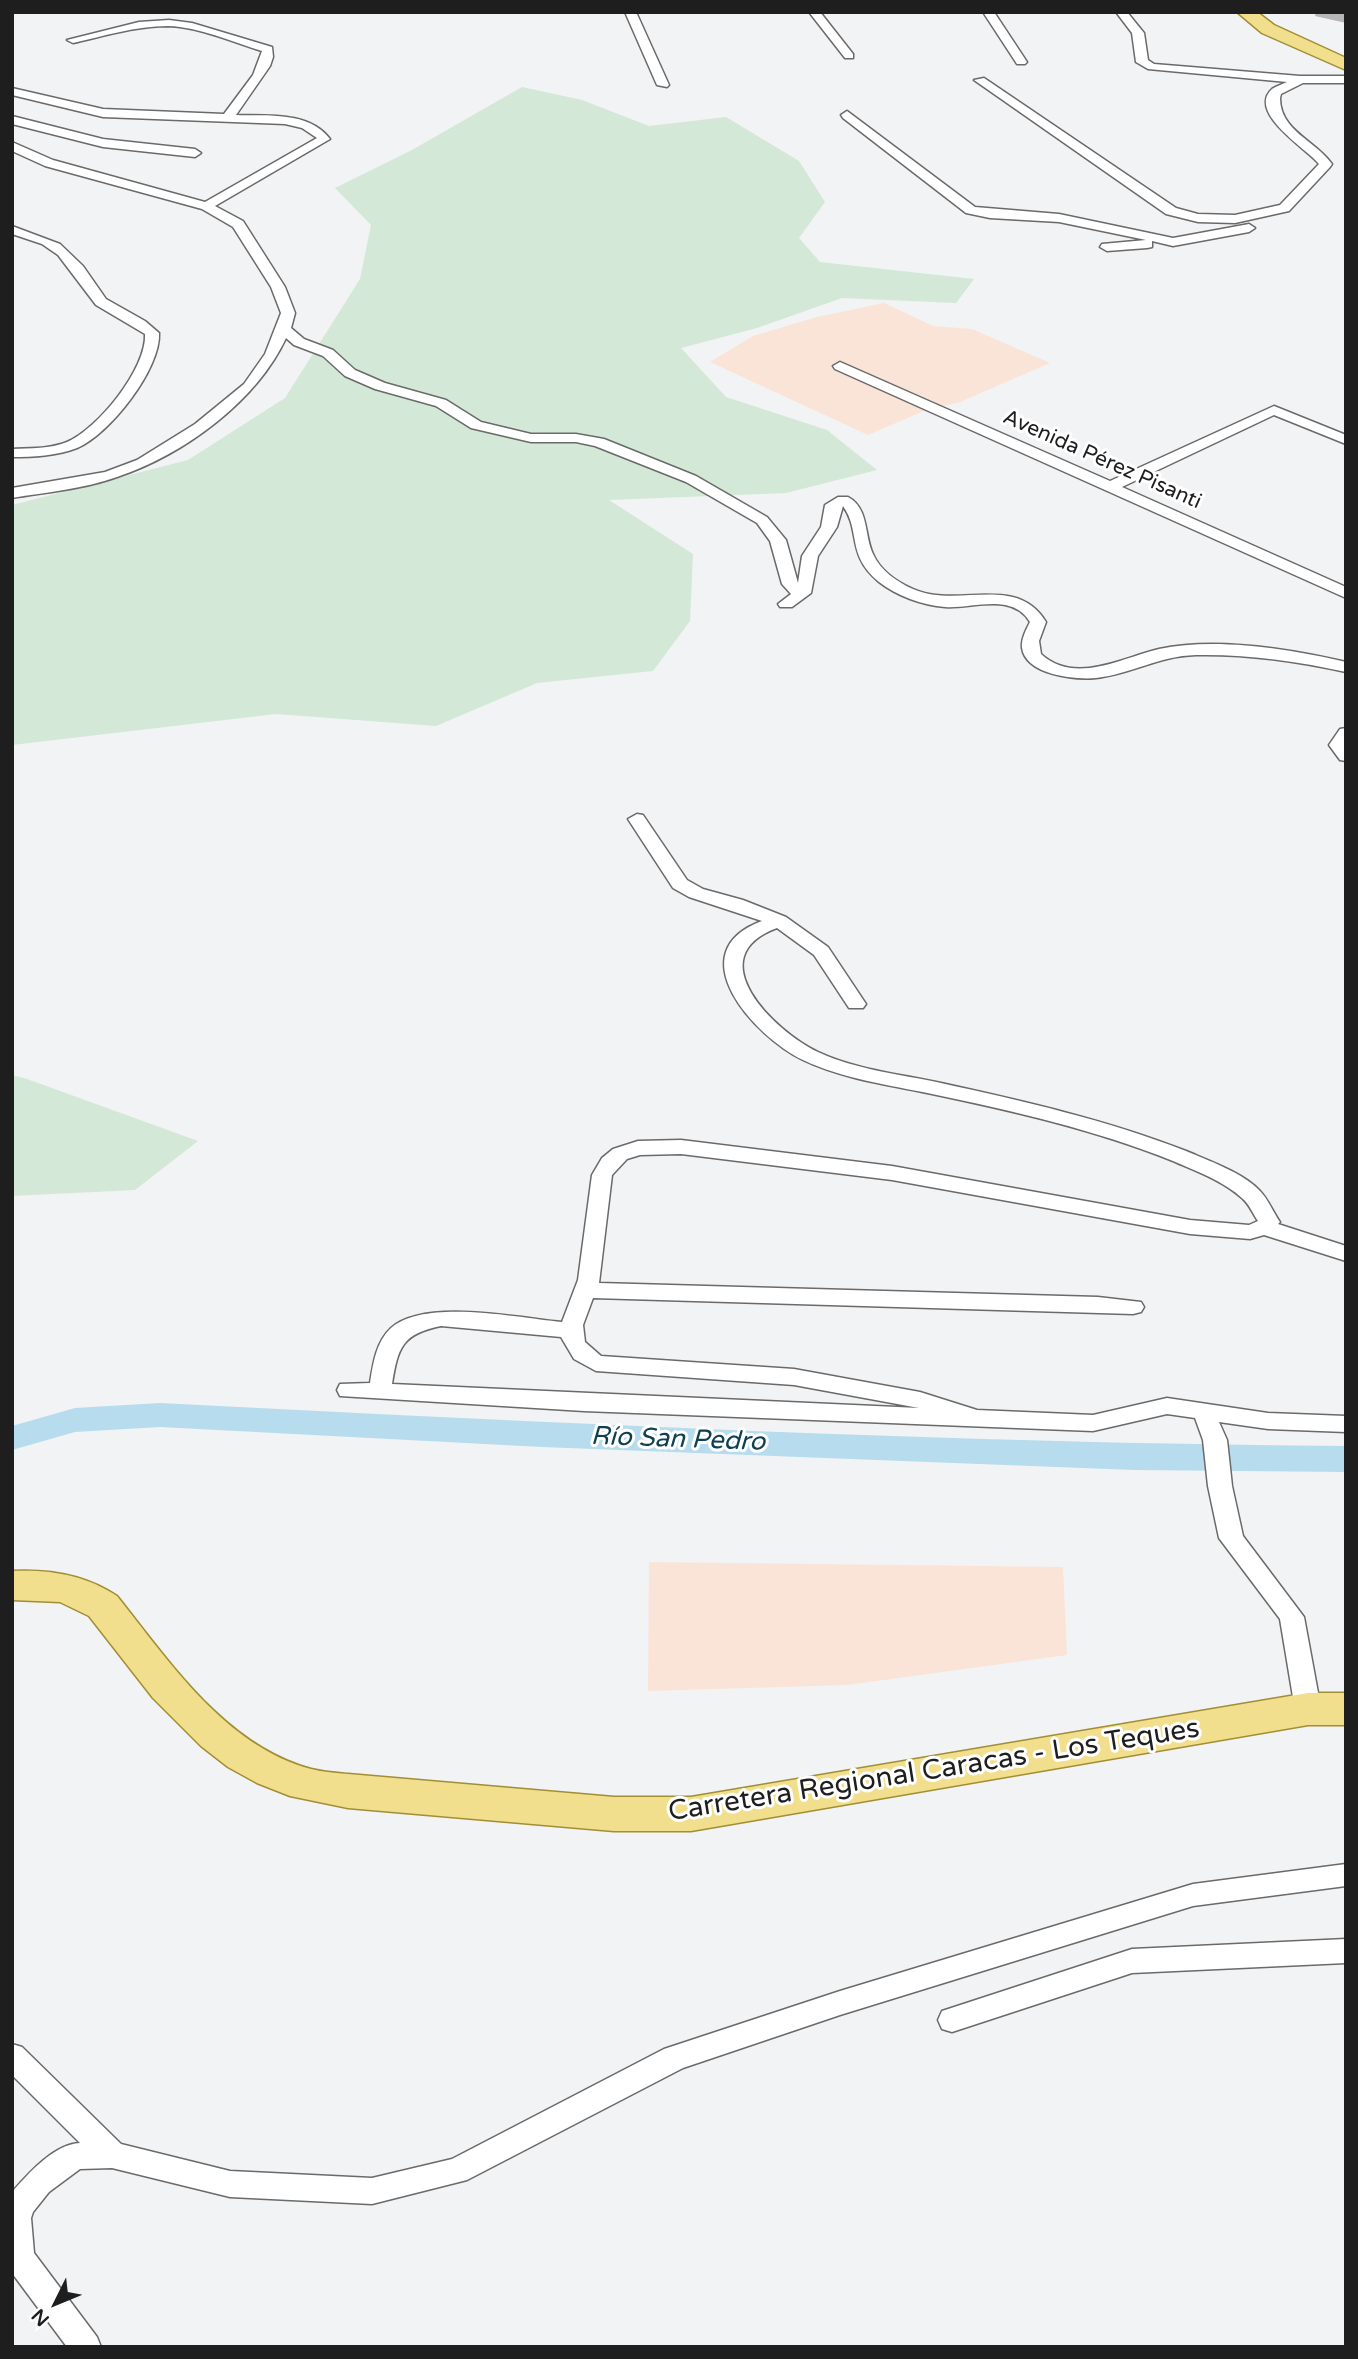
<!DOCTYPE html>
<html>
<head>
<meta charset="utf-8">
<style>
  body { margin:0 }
  #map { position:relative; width:1358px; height:2359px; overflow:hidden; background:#f2f3f4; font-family:"Varela Round",sans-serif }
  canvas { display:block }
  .frame { position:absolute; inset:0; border:14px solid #1e1e1e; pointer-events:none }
  .north { position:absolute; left:21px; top:2268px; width:70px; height:70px; -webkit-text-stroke:5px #fff; paint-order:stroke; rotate:227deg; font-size:19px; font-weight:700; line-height:28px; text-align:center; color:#1e1e1e }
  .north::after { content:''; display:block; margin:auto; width:24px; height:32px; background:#1e1e1e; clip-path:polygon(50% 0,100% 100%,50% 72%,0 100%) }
</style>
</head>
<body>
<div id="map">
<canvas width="1358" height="2359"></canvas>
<div class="frame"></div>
<div class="north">N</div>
</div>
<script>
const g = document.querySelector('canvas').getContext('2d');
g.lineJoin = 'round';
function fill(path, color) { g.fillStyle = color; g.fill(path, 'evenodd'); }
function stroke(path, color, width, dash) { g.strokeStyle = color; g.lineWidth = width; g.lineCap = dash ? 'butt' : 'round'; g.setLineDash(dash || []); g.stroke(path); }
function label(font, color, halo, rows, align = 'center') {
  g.font = font + ' "Varela Round",sans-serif'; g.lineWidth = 6; g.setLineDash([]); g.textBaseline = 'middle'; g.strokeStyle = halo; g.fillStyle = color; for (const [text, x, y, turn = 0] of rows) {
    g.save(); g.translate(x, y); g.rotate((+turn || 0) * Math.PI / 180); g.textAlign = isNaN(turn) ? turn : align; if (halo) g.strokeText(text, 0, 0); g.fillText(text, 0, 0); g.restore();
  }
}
const industrial = new Path2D(`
  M 884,303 L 933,326 L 972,329 L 1050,363 L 960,402 L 926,410 L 868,435 L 710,362 L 753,336 L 817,317 Z
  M 649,1562 L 1063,1567 L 1067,1655 L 847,1685 L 648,1691 Z`);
const green = new Path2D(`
  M 522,87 L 582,100 L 649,126 L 726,117 L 799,161 L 825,202 L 799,238 L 820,262 L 974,279 L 956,303 L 842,298 L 757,328 L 681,348 L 726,397 L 827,430 L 877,470 L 786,493 L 609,500 L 693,554 L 690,621 L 653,671 L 537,683 L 436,726 L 276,714 L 12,745 L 12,505 L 188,460 L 285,398 L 360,279 L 371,225 L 335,188 L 412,150 Z
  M 12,1075 L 27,1079 L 198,1141 L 135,1190 L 12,1196 Z`);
const river = new Path2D(`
  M 160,1403 C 555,1423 950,1443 1346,1446 L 1346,1472 L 1134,1470 L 542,1447 L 160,1427 L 75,1432 L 12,1450 L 12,1426 L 75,1408 Z`);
const street = new Path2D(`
  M 625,12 L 636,12 L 669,85 L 667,87 L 657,85 Z
  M 809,12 L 820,12 L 853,54 L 853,58 L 845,58 Z
  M 983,12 L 994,12 L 1027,62 L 1025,64 L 1017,64 Z
  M 1116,12 L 1127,12 L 1144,33 L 1148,60 L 1154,64 L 1300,76 L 1346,76 L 1346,83 L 1303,83 L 1281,94 L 1280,98 C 1280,131 1315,140 1332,164 L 1330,167 L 1289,211 L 1235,223 L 1198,222 L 1166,214 L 974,80 L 984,78 L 1176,208 L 1198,214 L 1235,215 L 1280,205 L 1319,164 C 1310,151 1246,113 1272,89 C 1276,86 1283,84 1287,82 L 1148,69 L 1136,62 L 1132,33 Z
  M 169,20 L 192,23 L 272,47 L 273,57 L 270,66 L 236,115 C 267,116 309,111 330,139 L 215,206 L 243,221 L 285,287 L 295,313 L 291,328 L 304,339 L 333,350 L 355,370 L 385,383 L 446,400 L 481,422 L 531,434 L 576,434 L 604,439 L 696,476 L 767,517 L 786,540 L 798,583 L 802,556 L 821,527 L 825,505 L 838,497 L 848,497 C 869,508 864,535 873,554 C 880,570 897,582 913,589 C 958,609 1016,573 1046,622 L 1039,641 L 1041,654 C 1075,685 1121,658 1159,649 C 1215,637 1290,649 1346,662 L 1346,672 C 1297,661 1246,654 1196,655 C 1158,656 1132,674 1096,678 C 1075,680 1026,675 1022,648 C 1021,639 1026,630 1030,622 C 1012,592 973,609 945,607 C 922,605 897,596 879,582 C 846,555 861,531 843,506 L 837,527 L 818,556 L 811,593 L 792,607 L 780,607 L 778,604 L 791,594 L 782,584 L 770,541 L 757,523 L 686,482 L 595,446 L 576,442 L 531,442 L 471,428 L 436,406 L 375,389 L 345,376 L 323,356 L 294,345 L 286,338 C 256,402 183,455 117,477 C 84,489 47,492 12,498 L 12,488 L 105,472 L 137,460 L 195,424 L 244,384 L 265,354 L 281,313 L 271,287 L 233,227 L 202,209 L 45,166 L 12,151 L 12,142 L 53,160 L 205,202 L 317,138 L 302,128 L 285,124 L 103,117 L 12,95 L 12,88 L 103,109 L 224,114 L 253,75 L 262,51 C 233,42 199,27 168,26 C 136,26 104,36 73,43 L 67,40 L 139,22 Z
  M 847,111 L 975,207 L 1059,214 L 1173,238 L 1249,224 L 1255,228 L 1249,232 L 1173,246 L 1152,241 L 1152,247 L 1147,248 L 1107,251 L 1100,247 L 1102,244 L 1146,240 L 1059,222 L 990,218 L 966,213 L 843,118 L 841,115 Z
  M 12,116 L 103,139 L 195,149 L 201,153 L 195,157 L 103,147 L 12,124 Z
  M 12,226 L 60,244 L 83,266 L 106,299 L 145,321 L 159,333 C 161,369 109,435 77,448 C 56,456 34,457 12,457 L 12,449 C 30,448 50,449 67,442 C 98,429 147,368 145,334 L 96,305 L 58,255 L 42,244 L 12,234 Z
  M 840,362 L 1110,481 L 1274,406 L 1346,435 L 1346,444 L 1274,415 L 1122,487 L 1346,587 L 1346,598 L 835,369 L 833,366 Z
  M 1346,728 L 1346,761 L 1340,760 L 1329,745 L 1340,729 Z
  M 637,814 L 643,815 L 687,880 L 703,889 L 743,900 L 786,917 L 828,947 L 866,1004 L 863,1008 L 849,1008 L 814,955 L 777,928 C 698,957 774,1031 818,1052 C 857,1070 900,1074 941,1083 C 1023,1101 1107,1120 1186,1151 C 1207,1160 1244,1173 1260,1191 C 1268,1199 1273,1212 1280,1222 L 1278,1224 L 1346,1246 L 1346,1261 L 1264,1235 L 1250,1239 L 1190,1234 L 892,1180 L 681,1154 L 640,1155 L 627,1159 L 612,1175 L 599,1283 L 1098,1297 L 1141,1302 L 1144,1307 L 1141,1312 L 1133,1314 L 593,1298 L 583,1325 L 585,1342 L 601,1356 L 794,1369 L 920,1392 L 977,1410 L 1093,1415 L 1167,1398 L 1268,1413 L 1346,1416 L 1346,1432 L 1268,1429 L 1219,1422 L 1227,1440 L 1232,1486 L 1243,1536 L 1304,1617 L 1321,1709 L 1317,1716 L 1308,1719 L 1299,1716 L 1295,1709 L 1280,1619 L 1219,1538 L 1208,1486 L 1203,1440 L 1195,1418 L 1167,1414 L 1093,1431 L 584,1411 L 340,1396 L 337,1390 L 340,1384 L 370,1383 C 373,1364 376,1342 391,1328 C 425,1298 519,1318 562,1322 L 578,1280 L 592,1175 L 602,1158 L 613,1149 L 638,1141 L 681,1140 L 892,1166 L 1190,1220 L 1249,1225 L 1258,1221 C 1253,1214 1249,1204 1243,1199 C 1224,1181 1196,1171 1173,1161 C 1096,1130 1013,1111 932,1094 C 889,1085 843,1079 803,1060 C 755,1037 677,952 762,921 L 689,897 L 673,888 L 628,819 ZM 441,1326 L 561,1337 L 574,1359 L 596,1371 L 794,1385 L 919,1408 L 392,1384 C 398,1347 402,1334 441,1326 Z
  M 1346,1864 L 1346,1886 L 1193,1906 L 840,2015 L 683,2068 L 467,2180 L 372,2204 L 230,2197 L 112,2168 L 80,2169 L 49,2192 L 33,2212 L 31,2218 L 34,2253 L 97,2337 L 101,2347 L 67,2347 L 12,2273 L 12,2192 C 28,2174 54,2144 80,2143 L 12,2075 L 12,2044 L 22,2047 L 121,2144 L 230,2171 L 372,2178 L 452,2159 L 664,2049 L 840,1991 L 1193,1884 Z
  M 1346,1939 L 1346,1963 L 1132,1973 L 952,2032 L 942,2029 L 938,2020 L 942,2011 L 1132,1949 Z`);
const primary = new Path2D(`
  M 1237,12 L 1257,12 L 1274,25 L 1346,58 L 1346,70 L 1262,33 Z
  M 12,1571 C 49,1569 86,1575 117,1596 C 169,1661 225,1746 311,1769 C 323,1772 336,1773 348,1774 L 614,1797 L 691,1797 L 1308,1693 L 1346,1693 L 1346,1725 L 1308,1725 L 691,1831 L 614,1831 L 348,1808 L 290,1796 L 257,1783 L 228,1767 L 201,1746 L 153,1698 L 89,1616 L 60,1602 L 12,1600 Z`);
const wall = new Path2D(`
  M 1316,12 L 1346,12 L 1346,23 L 1315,16 Z`);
const farStreetnames = [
  ["Avenida Pérez Pisanti",1102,460,24]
];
const waterNames = [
  ["Río San Pedro",678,1440,2]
];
const nearStreetnames = [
  ["Carretera Regional Caracas - Los Teques",934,1771,-9]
];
fill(industrial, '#fae4d7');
fill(green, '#d3e8d6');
fill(river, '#b7dcee');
stroke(street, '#6a6a6b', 3);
stroke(primary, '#a28e35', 3);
fill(street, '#fff');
fill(primary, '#f2df8d');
fill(wall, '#b8b6b7');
label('21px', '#1e1e1e', '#fff', farStreetnames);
label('italic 26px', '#0e4053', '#fff', waterNames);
label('28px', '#1e1e1e', '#fff', nearStreetnames);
</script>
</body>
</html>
